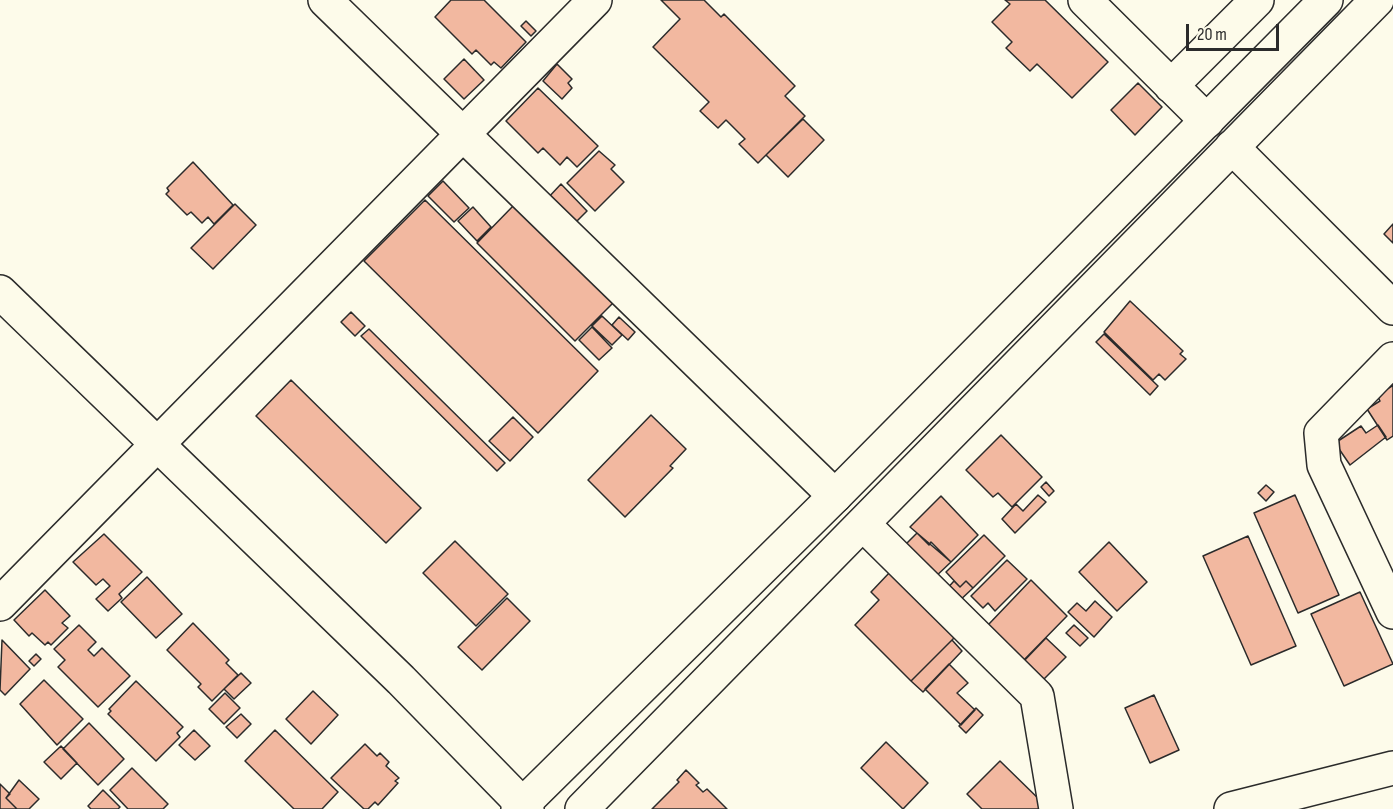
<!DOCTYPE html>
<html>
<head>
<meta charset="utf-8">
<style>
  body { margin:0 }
  #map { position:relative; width:1393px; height:809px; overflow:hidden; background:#fdfbea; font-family:"Sofia Sans Condensed",sans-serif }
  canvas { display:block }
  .scale { position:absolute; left:1186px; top:24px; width:93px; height:27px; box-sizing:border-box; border:3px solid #2b2b2b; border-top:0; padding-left:8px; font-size:18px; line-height:21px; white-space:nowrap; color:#2b2b2b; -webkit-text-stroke:4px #fdfbea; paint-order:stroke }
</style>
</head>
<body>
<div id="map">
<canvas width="1393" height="809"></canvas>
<div class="scale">20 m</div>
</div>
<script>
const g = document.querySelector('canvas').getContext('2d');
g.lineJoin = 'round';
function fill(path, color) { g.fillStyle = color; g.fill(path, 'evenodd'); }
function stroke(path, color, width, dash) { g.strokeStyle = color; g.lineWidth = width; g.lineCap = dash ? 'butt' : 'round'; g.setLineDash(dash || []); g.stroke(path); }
const building = new Path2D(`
  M 451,0 L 484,0 L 526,42 L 501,68 L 494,62 L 491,65 L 476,50 L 472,54 L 435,17 Z
  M 661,0 L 704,0 L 721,17 L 724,14 L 795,86 L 785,96 L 805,116 L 758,163 L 739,144 L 745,139 L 726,120 L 718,128 L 700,111 L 709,102 L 653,47 L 680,19 Z
  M 1005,0 L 1045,0 L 1108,62 L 1072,98 L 1037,64 L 1030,71 L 1006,48 L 1012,42 L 992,22 L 1010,4 Z
  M 526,21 L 536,31 L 531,36 L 521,26 Z
  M 464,59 L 484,80 L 464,99 L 444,79 Z
  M 557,64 L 572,79 L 568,83 L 572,88 L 562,99 L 543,81 Z
  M 1138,83 L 1162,107 L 1135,135 L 1111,110 Z
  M 538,88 L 598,146 L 577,167 L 567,157 L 560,165 L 543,148 L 538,153 L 506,121 Z
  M 803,119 L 824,140 L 788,177 L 766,155 Z
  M 599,151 L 615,165 L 611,169 L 624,182 L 595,211 L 567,183 Z
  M 193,162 L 233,205 L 214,224 L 208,217 L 202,223 L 191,212 L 187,215 L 166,194 L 169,191 L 167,188 Z
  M 443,181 L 469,208 L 454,222 L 428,196 Z
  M 561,184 L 587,211 L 572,226 L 546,200 Z
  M 425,200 L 598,371 L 538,433 L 364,261 Z
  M 235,204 L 256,225 L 213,269 L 191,248 Z
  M 514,205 L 614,302 L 575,341 L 477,243 Z
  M 473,207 L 491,227 L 477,241 L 458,221 Z
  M 1393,224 L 1393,243 L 1384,234 Z
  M 1130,301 L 1183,351 L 1180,354 L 1186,359 L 1165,380 L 1159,374 L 1153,380 L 1104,332 Z
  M 351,312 L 365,326 L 355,336 L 341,322 Z
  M 602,316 L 622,335 L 612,345 L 592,326 Z
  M 619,317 L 635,332 L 628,340 L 612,325 Z
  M 592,327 L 612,348 L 599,360 L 579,340 Z
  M 369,329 L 505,463 L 497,471 L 361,336 Z
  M 1104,334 L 1158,386 L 1150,395 L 1096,342 Z
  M 1393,377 L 1393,436 L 1387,440 L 1367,409 L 1380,401 L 1377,395 L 1392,386 L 1388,380 Z
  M 291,380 L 421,508 L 386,543 L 256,416 Z
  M 651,415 L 686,449 L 670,466 L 673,468 L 625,517 L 588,480 Z
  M 513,417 L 533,437 L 510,461 L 489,441 Z
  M 1378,425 L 1386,437 L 1350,465 L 1335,443 L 1361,426 L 1366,433 Z
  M 1001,435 L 1042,477 L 1012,507 L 998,493 L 993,497 L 966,470 Z
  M 1046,482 L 1054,491 L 1049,496 L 1041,487 Z
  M 1266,485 L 1274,492 L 1266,501 L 1258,493 Z
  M 1038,495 L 1046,502 L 1015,533 L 1002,519 L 1016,504 L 1023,511 Z
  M 1295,495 L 1339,595 L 1298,613 L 1254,513 Z
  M 941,496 L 978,535 L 951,562 L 910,527 Z
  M 917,533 L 929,545 L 931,542 L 951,562 L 933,579 L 903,547 Z
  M 104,534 L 142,572 L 119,594 L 122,598 L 108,611 L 96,599 L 110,586 L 103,579 L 96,585 L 73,562 Z
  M 984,535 L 1005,556 L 973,588 L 966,581 L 960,587 L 946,572 Z
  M 1248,536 L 1296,646 L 1251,665 L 1203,556 Z
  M 455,541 L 508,594 L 476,626 L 423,573 Z
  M 1109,542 L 1147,582 L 1117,611 L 1079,572 Z
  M 1007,560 L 1027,579 L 995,611 L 988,603 L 983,608 L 971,596 Z
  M 890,572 L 956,636 L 911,681 L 855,625 L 879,600 L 871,592 Z
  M 147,577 L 182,614 L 156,638 L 121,602 Z
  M 1031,580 L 1067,616 L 1019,665 L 988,625 Z
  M 954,581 L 960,587 L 966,581 L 973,588 L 956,604 L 944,592 Z
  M 45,590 L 70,616 L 62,623 L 68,628 L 51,645 L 48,642 L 45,645 L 32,633 L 29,636 L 14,620 Z
  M 1360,592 L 1393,664 L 1344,686 L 1311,614 Z
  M 507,598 L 530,621 L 482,670 L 458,647 Z
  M 1095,601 L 1112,617 L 1094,637 L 1068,612 L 1077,603 L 1086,611 Z
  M 193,623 L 229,660 L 226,663 L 238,675 L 212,701 L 198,687 L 201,684 L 167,650 Z
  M 79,625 L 96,642 L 88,650 L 94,656 L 102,648 L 130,676 L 98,707 L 58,667 L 65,660 L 54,649 Z
  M 1074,625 L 1088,638 L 1080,646 L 1066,633 Z
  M 1046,638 L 1066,657 L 1041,682 L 1022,663 Z
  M 2,640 L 30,669 L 5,695 L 0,690 Z
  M 952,640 L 962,651 L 923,692 L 911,681 Z
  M 36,654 L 41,659 L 34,666 L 29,661 Z
  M 949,664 L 968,683 L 957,693 L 975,710 L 961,725 L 925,689 Z
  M 241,673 L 251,683 L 234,699 L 224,689 Z
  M 44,680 L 83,719 L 57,745 L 20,704 Z
  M 136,681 L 183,727 L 177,733 L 180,737 L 156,761 L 108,714 L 111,711 L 109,709 Z
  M 313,691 L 338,715 L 311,744 L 286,719 Z
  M 225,693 L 240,708 L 224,724 L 209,709 Z
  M 1154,695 L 1179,750 L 1150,763 L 1125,708 Z
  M 976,708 L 983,715 L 966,733 L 959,726 Z
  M 241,714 L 251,724 L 237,738 L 226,727 Z
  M 89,723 L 124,759 L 98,785 L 63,749 Z
  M 194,730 L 210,746 L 195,760 L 179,745 Z
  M 275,730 L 338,792 L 322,809 L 294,809 L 245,761 Z
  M 886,742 L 928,783 L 903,809 L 861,768 Z
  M 365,744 L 377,756 L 380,753 L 389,762 L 386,766 L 399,778 L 395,781 L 398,783 L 378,805 L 375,802 L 368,809 L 364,809 L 331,778 Z
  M 61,746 L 77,763 L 61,779 L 44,762 Z
  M 1000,761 L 1045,805 L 1041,809 L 982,809 L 967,794 Z
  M 132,768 L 168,804 L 163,809 L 128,809 L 110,790 Z
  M 686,770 L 699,783 L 696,785 L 703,792 L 707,789 L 727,809 L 652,809 L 679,782 L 677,780 Z
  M 19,780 L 39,799 L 29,809 L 17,809 L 6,798 Z
  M 0,784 L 10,794 L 6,798 L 17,809 L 0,809 Z
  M 103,790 L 120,807 L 118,809 L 91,809 L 88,806 Z`);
const minor = new Path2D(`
  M 325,0 L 835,496
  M 1085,0 L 1207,121
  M 1171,86 L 1257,0
  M 1232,147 L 1393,308
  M 0,292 L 401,680 L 527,809
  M 1393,359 L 1321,433 L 1324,465 L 1393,612
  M 863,524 L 1037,696 L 1056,809
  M 0,604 L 595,0
  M 1231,809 L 1393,768`);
const major = new Path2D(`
  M 518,809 L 835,496 L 1326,0
  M 582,809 L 1377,0`);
fill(building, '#f2b8a0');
stroke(building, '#2b2b2b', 1.5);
stroke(minor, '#2b2b2b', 36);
stroke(major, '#2b2b2b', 36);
stroke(minor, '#fdfbea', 33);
stroke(major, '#fdfbea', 33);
</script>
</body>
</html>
